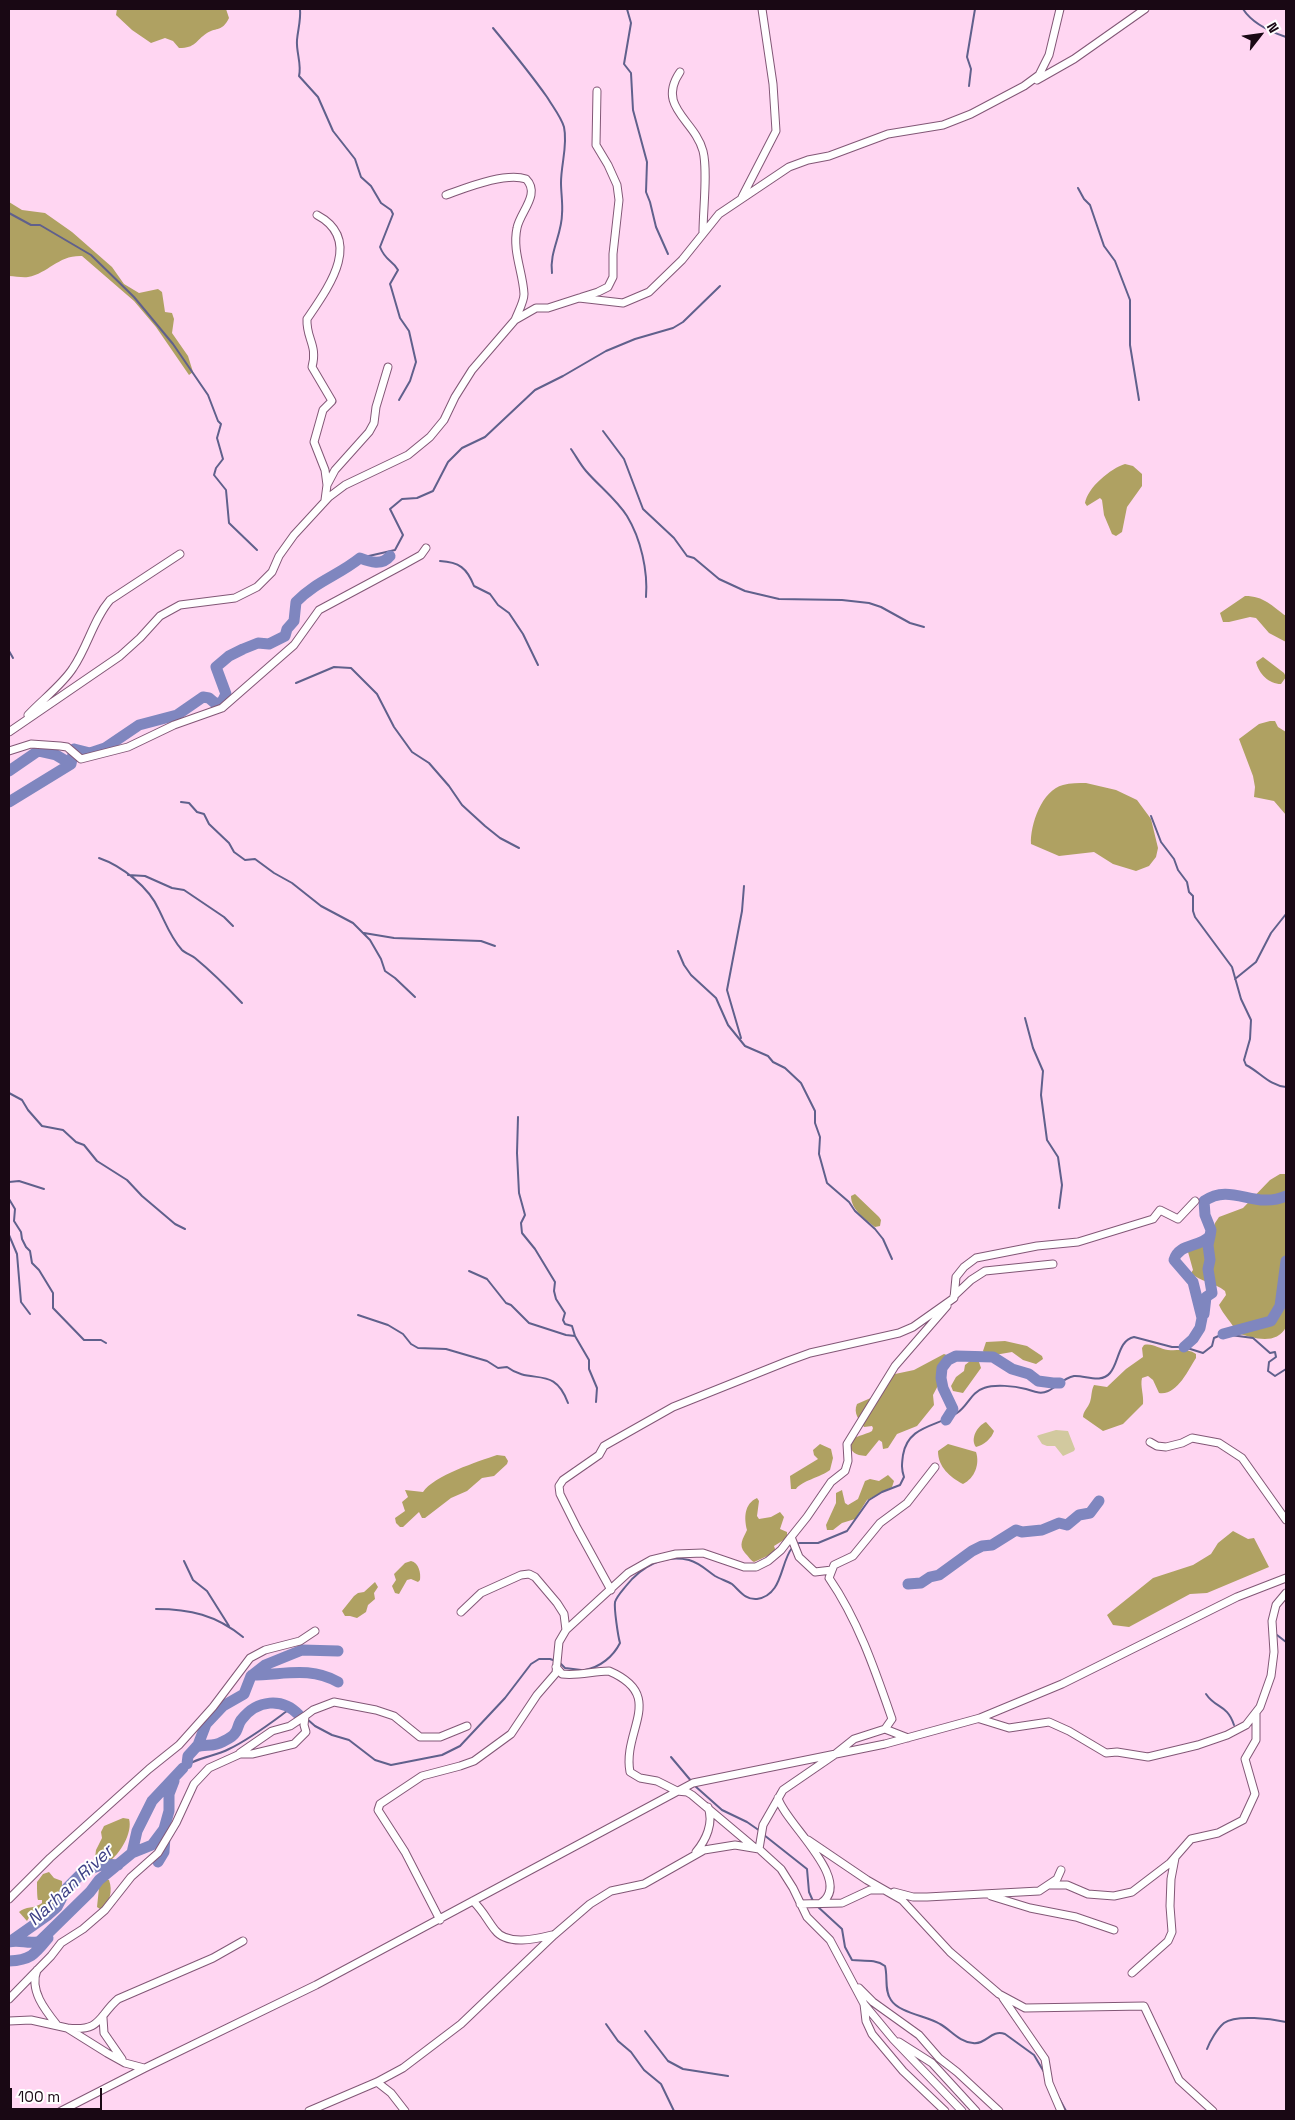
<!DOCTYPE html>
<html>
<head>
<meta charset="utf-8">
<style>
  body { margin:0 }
  #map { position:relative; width:1295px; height:2120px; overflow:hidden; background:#ffd6f2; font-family:"Space Grotesk",sans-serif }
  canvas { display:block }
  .frame { position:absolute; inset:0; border:10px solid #190814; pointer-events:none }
  .north { position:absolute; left:1235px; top:10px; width:50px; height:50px; -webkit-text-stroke:4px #fff; paint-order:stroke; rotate:60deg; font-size:14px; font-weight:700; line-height:20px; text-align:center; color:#190814 }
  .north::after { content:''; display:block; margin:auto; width:18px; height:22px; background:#190814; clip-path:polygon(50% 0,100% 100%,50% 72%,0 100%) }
  .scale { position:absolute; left:10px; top:2088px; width:92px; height:22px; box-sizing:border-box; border:2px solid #190814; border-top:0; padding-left:6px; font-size:15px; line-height:18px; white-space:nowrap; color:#190814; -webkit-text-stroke:4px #fff; paint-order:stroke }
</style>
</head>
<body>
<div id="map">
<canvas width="1295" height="2120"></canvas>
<div class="frame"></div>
<div class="north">N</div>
<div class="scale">100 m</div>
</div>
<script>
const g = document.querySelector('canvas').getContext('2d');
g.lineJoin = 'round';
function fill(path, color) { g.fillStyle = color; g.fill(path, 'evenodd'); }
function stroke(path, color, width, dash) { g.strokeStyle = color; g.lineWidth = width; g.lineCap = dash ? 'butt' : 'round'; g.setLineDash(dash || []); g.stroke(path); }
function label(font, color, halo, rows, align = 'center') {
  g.font = font + ' "Space Grotesk",sans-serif'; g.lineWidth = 4; g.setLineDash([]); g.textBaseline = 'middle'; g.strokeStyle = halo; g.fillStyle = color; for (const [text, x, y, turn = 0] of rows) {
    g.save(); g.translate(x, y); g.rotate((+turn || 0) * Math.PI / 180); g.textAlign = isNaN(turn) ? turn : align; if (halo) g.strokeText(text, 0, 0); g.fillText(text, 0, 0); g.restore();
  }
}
const green = new Path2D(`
  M 1056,1430 L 1068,1431 L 1075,1449 L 1074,1451 L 1063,1456 L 1055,1446 L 1047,1446 L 1042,1444 L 1037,1436 L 1039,1435 Z`);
const forest = new Path2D(`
  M 117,9 L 226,9 L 229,18 C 222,32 217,27 207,33 C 195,41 196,48 179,48 L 173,41 L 165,38 L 151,43 L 132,30 L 116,15 Z
  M 9,202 L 22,210 L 45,213 L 72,232 L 112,267 L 124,284 L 139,293 L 158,289 L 162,292 L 165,312 L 172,313 L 174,319 L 172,333 L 188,356 L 193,372 L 189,375 L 156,327 L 134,301 L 82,256 C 58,255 49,273 28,277 C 23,278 15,276 9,276 Z
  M 1125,464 L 1133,466 L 1142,474 L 1142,486 L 1127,507 L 1122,532 L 1116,536 L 1112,534 L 1104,515 L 1102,500 L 1100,498 L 1087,506 L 1085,503 C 1087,488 1111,468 1125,464 Z
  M 1245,596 C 1264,596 1272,606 1286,616 L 1286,642 L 1269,633 L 1256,618 L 1250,617 L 1229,622 L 1223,622 L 1220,613 Z
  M 1263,657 L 1284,673 L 1286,677 L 1281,684 C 1269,684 1259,674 1256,662 Z
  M 1270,721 L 1275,721 L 1278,727 L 1286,732 L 1286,815 L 1274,801 L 1254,797 L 1255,787 L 1253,776 L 1239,739 L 1259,724 Z
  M 1086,783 L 1116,790 L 1137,800 L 1151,819 L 1158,848 L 1156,857 L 1149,866 L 1136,871 L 1113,864 L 1094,852 L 1059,856 L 1031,844 C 1030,825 1042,790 1063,785 C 1070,783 1079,783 1086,783 Z
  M 1280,1174 L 1286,1174 L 1286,1275 L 1285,1277 L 1286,1327 C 1276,1346 1253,1338 1237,1333 C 1232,1322 1223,1315 1219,1305 L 1226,1295 L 1225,1291 C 1214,1282 1200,1282 1191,1273 L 1193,1270 L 1188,1252 L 1194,1242 L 1207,1242 L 1212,1239 L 1215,1223 L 1219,1217 L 1243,1208 L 1270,1180 Z
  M 855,1194 L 879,1217 L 881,1220 L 880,1226 L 875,1227 C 865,1219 851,1210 851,1196 Z
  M 1005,1341 L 1027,1346 L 1042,1356 L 1043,1359 L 1036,1364 L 1023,1360 L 1012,1352 L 989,1356 L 986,1355 L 983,1351 L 986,1342 Z
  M 1144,1345 C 1153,1343 1159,1349 1168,1350 C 1178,1351 1187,1348 1196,1354 L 1196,1358 C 1188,1370 1177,1396 1159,1393 L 1153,1380 L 1148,1376 L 1142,1378 C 1140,1386 1144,1395 1143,1404 L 1123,1424 L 1103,1431 L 1083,1417 C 1083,1411 1088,1408 1090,1402 C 1092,1396 1091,1391 1094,1385 L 1107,1387 L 1126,1369 L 1143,1357 L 1142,1348 Z
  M 944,1354 L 952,1357 L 951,1361 L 933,1395 L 934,1405 L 917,1426 L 897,1434 L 888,1448 L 883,1449 L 882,1442 L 879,1440 L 866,1456 C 855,1455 851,1453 849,1442 C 854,1436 865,1435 872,1431 L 873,1428 L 872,1426 L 864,1427 C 859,1420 853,1413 857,1404 L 873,1397 L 877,1391 L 895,1374 L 914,1370 Z
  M 970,1361 L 979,1362 L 981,1368 L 963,1393 L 953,1391 L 951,1386 L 956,1377 L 964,1371 L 965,1365 Z
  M 986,1422 L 994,1431 C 992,1438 984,1445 976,1447 C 970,1439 977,1426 986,1422 Z
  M 820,1444 L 831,1449 L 833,1458 L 830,1470 C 821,1477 801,1481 796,1489 L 791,1489 L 790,1476 L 818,1459 L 814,1455 L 813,1450 Z
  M 948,1444 L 976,1452 C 980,1464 975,1478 963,1484 C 950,1477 938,1467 938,1451 Z
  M 497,1455 L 505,1456 L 508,1461 L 507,1464 L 494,1476 L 482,1478 L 467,1491 L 451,1498 L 425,1518 L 422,1518 L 419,1512 L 403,1527 L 400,1527 L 396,1523 L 395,1518 L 405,1511 L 402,1502 L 408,1497 L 405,1490 L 423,1492 C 433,1476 479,1461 497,1455 Z
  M 888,1475 L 894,1481 L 892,1487 L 867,1500 L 855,1519 L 842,1523 L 833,1530 L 827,1530 L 826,1525 L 836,1503 L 836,1493 L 842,1490 L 845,1503 L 848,1505 L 858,1499 L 865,1481 L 870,1479 L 879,1481 Z
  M 757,1498 L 759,1501 L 757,1516 L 759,1519 L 771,1517 L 780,1512 L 784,1517 L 780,1529 L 787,1532 L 787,1538 L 774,1546 L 776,1552 L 754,1562 C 750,1560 749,1557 745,1553 C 738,1545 743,1539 747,1530 C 744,1518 744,1504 757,1498 Z
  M 1233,1531 L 1248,1539 L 1254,1538 L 1269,1567 L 1207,1593 L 1190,1594 L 1129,1627 L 1113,1625 L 1107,1615 L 1153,1578 L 1193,1565 L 1211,1554 L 1218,1543 Z
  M 411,1561 C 419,1563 421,1573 420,1580 L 418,1582 L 411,1579 L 407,1580 L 399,1594 L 395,1593 L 392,1586 L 396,1580 L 394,1574 L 405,1563 Z
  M 375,1582 L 378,1587 L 374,1593 L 375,1599 L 368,1605 L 366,1612 L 357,1618 L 350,1616 L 345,1616 L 342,1611 L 354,1596 L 358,1593 L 364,1592 Z
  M 123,1818 L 129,1819 C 133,1832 120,1855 108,1862 L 97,1860 L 95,1858 L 96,1850 L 102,1838 L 101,1832 L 104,1826 Z
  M 49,1872 L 54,1878 L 62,1881 C 63,1896 53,1911 41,1920 L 30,1916 L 27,1921 L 19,1912 C 25,1906 35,1909 42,1903 L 42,1900 L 38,1900 C 37,1898 37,1886 37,1882 L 43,1874 Z
  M 106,1879 L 109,1880 C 113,1891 110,1903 100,1909 L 97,1907 L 99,1888 Z`);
const stream = new Path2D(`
  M 300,9 C 301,20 298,29 297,40 C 296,52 302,65 299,76 L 318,97 L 333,131 L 355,159 L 361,177 L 371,186 L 381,203 L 391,210 L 393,214 L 380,247 C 386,262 392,259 398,270 L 390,284 L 391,287 L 400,318 L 409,331 L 416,362 L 410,381 L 399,400
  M 627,9 L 631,23 L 624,64 L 631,73 L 633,110 L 647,162 L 646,192 L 650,202 L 656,227 L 668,254
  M 1243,9 C 1252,23 1271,32 1286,37
  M 493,28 C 512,51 530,73 547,97 C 553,107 561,117 564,127 C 568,145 561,164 561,183 C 561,193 563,204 562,214 C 562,234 549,253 552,273
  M 969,86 L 971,69 L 967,57 L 975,9
  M 1078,188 L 1084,199 L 1090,205 L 1104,246 L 1115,261 L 1130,300 L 1130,345 L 1139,400
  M 9,213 L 31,225 L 40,225 L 91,255 L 134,297 L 173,344 L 208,395 L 218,421 L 221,424 L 217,438 L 223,459 L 216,468 L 214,475 L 226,490 L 229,523 L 257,550
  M 603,431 L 624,459 L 643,509 L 674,538 L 687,556 L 694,558 L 719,579 L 745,591 L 779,599 L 842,600 L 869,603 L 881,607 L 910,623 L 924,627
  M 571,449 C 576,456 580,464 586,471 C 599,486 616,499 627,516 C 641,539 648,571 646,597
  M 360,558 L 395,550 L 403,535 L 390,509 L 402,499 L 417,498 L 433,491 L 448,462 L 462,448 L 485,437 L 535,390 L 563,376 L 606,351 L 635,339 L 673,328 L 683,322 L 720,286
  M 440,561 C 459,562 467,568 474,586 L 490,594 L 498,605 L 509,613 L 523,634 L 538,665
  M 9,651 L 13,658
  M 296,683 L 334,667 L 351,668 L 377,694 L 394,727 L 412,752 L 429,763 L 449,786 L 462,805 L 485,826 L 500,838 L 519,848
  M 181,802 L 189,803 L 197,812 L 204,814 L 209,824 L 229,843 L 234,852 L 245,860 L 255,859 L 274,873 L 292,883 L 321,906 L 353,923 L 370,940 L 381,959 L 385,971 L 395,978 L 415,997
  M 1151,816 L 1161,842 L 1174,859 L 1178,870 L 1187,882 L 1189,892 L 1193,896 L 1193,911 L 1195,917 L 1232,967 L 1241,999 L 1251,1020 L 1250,1039 L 1244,1060 L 1246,1065 C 1260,1072 1270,1086 1286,1087
  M 99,858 C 122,866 149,887 159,910 C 166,924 171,938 182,950 C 185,953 191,955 195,958 C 212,972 227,987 242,1003
  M 128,875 L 145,876 L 172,888 L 184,890 L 224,917 L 233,926
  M 364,933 L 394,938 L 481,941 L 495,946
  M 678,951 L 684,965 L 691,975 L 716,998 L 728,1025 L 745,1046 L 768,1056 L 773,1062 L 785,1068 L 801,1083 L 815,1111 L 815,1123 L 820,1137 L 819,1154 L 827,1183 L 849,1202 L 855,1211 L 875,1229 L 883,1239 L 892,1259
  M 1235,979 L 1256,962 L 1271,933 L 1286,914
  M 1025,1018 L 1033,1048 L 1043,1071 L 1041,1095 L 1047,1140 L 1058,1157 L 1062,1185 L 1059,1208
  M 741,1038 L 727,990 L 742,911 L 744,886
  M 9,1093 L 22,1100 L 28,1110 L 42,1126 L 63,1130 L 76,1142 L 84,1145 L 97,1161 L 127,1180 L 142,1196 L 175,1224 L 185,1229
  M 518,1117 L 517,1153 L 519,1193 L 525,1215 L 521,1223 L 522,1233 L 535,1249 L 555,1282 L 554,1291 L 556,1299 L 565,1313 L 563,1320 L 565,1324 L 572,1326 L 575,1336
  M 9,1182 L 19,1181 L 44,1189
  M 9,1199 L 15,1209 L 14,1221 L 21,1232 L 22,1239 L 26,1247 L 30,1251 L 32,1263 L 39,1270 L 53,1293 L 53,1308 L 84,1340 L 101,1340 L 106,1343
  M 9,1235 L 17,1254 L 21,1302 L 30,1314
  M 469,1271 L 487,1279 L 506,1303 L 511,1305 L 529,1323 L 566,1335 L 575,1336 L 589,1360 L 589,1369 L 597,1388 L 596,1402
  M 358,1315 L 388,1325 L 403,1334 L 411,1344 L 418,1348 L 446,1349 L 487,1361 L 498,1368 L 507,1367 C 532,1386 554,1364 568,1403
  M 796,1545 L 799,1543 L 818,1543 L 847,1531 L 869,1500 L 882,1492 L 900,1485 L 904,1477 C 901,1468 902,1463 903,1455 C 908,1425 937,1427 957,1413 C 968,1406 971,1392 984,1388 C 995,1384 1014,1386 1026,1389 C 1033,1391 1040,1395 1048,1391 C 1057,1387 1063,1378 1074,1376 C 1085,1375 1101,1384 1110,1373 C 1119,1363 1118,1340 1134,1337 L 1172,1347 L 1184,1347 L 1203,1353 L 1212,1346 L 1214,1338 L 1223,1334 L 1253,1338 L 1270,1353 L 1275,1352 L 1276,1357 L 1269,1362 L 1268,1371 L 1275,1376 L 1286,1369
  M 184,1561 L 193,1580 L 207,1591 L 229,1626
  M 156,1609 C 190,1609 216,1615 243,1637
  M 1277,1635 L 1286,1642
  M 560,1663 L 565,1668 L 581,1670
  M 585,1670 C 600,1667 613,1657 620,1643 C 618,1636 614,1609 615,1602 C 617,1596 622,1591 626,1586 C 641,1567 663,1554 689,1560 C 700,1563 706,1570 715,1576 C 720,1579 727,1581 732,1584 C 740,1591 745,1600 757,1599 C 783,1595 780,1563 792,1548
  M 1206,1694 C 1216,1709 1227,1704 1234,1725
  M 307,1719 L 315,1726 L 332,1735 L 349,1740 L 375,1760 L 391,1765 L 442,1755 L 460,1746 L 505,1698 L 531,1664 L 539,1659 L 550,1659 L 556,1661
  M 671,1757 L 692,1782
  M 183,1768 C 196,1757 214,1757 229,1749 C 250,1739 268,1725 287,1711 L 293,1711 L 299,1715
  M 695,1786 L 722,1810 L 747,1822 L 760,1831
  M 764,1835 L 807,1869 L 809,1892 L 813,1901
  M 817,1906 L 842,1929 L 845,1947 L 852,1960 C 863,1961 876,1959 885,1966 C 888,1976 884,1991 891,2000 C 899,2013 927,2016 940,2024 C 951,2030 959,2042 973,2043 C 986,2045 991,2029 1005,2034 L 1034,2055 L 1044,2072
  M 606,2024 L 618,2041 L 631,2052 L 644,2070 L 661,2084 L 674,2111
  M 645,2031 L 668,2061 L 683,2069 L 728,2076
  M 1207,2049 C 1210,2041 1217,2029 1224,2023 C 1236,2014 1272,2019 1286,2022
  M 1059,2098 L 1066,2111`);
const river = new Path2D(`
  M 9,771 L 38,751 L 56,755 L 71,764 L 74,749 L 90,753 L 105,748 L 139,725 L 177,715 L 203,697 L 209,698 L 216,704 L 222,702 L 226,694 L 216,667 L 229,656 L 243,649 L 258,643 L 269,644 L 285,636 L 287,629 L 294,621 L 296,602 C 315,582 339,575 360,558 C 370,562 382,566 390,556
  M 9,802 L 71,764
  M 1204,1314 L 1206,1297 L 1212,1293 L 1208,1269 L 1210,1260 L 1208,1245 L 1210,1236
  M 1223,1334 L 1271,1321 L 1280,1306 L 1286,1261
  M 1184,1347 L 1193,1339 L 1200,1328 L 1202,1318 L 1193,1282 L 1174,1260 C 1179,1243 1199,1248 1210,1236 L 1211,1230 L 1205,1215 L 1204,1201 C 1232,1182 1254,1210 1286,1196
  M 946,1420 L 953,1409 L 943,1388 L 941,1378 L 942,1368 L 948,1360 L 956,1356 L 993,1357 L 1012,1369 L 1029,1374 L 1038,1381 L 1053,1383 L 1060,1383
  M 908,1584 L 921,1583 L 930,1577 L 939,1575 L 972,1551 L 982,1546 L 992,1545 L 1016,1530 L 1022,1532 L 1042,1530 L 1059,1523 L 1067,1525 L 1079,1515 L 1090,1513 L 1099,1501
  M 252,1675 C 284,1675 309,1666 338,1682
  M 196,1747 C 205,1744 214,1747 222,1742 C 226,1740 233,1737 235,1733 C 238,1730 238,1723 242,1719 C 257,1700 282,1697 299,1715
  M 187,1764 L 188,1756 L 198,1745 L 206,1724 L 223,1706 L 244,1694 L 251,1676 L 265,1665 L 302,1650 L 338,1651
  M 132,1853 L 152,1845 L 164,1829 L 169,1811 L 169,1794 L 174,1781
  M 158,1862 L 164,1852 L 165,1836
  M 11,1941 L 48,1915 L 57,1907 L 67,1888 L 84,1871 L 104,1864 L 118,1865
  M 9,1942 C 20,1939 30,1945 40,1941 L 90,1892 L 99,1880 L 132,1853 L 137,1831 L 152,1801 L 183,1768
  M 9,1961 C 31,1960 35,1954 48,1938`);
const street = new Path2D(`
  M 680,72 C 656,107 695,120 703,151 C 708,171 703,210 703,232
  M 1037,80 L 1074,59 L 1145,9
  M 446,195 C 466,188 505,172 526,179 C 541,194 520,212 517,228 C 512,251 523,272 524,294 C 524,302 518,312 515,320
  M 742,197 L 776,131 L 773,84 L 762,9
  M 317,215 C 364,240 328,288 307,319 C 306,339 318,345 312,367 L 332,401 L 323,410 L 314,442 L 325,470 L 327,485 L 325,500
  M 582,297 L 598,292 L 608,287 L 613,277 L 613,254 L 619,200 L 617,185 L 608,165 L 596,145 L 597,91
  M 327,485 L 335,470 L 369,432 L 374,423 L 376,407 L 388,367
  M 28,715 C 42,700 63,684 73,668 C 88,646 93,620 110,600 L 180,554
  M 9,732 L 120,656 L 140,638 L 160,616 L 180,605 L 235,598 L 257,587 L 272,572 L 279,556 L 294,535 L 329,497 L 345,485 L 408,455 L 430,437 L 444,420 L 455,397 L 472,370 L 515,320 L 536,308 L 548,308 L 579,298 L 623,303 L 649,292 L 682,260 L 719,214 L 789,167 L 808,160 L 829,156 L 888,134 L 943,125 L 971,114 L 1024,86 L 1039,75 L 1049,55 L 1060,9
  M 9,751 L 31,744 L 60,746 L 67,747 L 81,759 L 128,747 L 174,725 L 222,708 L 294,645 L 319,610 L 403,565 L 421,555 L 426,548
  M 954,1296 L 971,1280 L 985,1271 L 1053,1264
  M 1150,1442 L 1157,1446 L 1166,1447 L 1182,1443 L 1192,1438 L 1219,1443 L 1242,1458 L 1286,1520
  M 832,1570 L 815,1572 L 799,1557 L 791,1537 L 807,1517 L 831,1482 L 845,1471 L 848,1461 L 847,1444 L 895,1366 L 947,1306
  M 611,1590 L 577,1528 L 560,1494 L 559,1486 L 563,1480 L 599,1455 L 604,1446 L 673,1407 L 788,1361 L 810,1353 L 899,1333 L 913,1327 L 954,1298 L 956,1277 L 964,1267 L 976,1258 L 1037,1246 L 1078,1242 L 1153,1219 L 1160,1210 L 1178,1219 L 1195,1201
  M 461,1612 L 481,1593 L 521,1575 L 529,1574 L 535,1577 L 557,1603 L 564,1614 L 566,1630
  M 556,1667 L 562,1674 C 579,1676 593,1671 609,1671 C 667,1696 622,1730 630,1772 L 640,1778 L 657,1781 L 677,1791 L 687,1792 L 692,1795 L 755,1848
  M 980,1719 L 1009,1728 L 1049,1722 L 1069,1731 L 1106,1753 L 1117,1752 L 1148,1757 L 1198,1745 L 1227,1735 L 1246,1725 L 1260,1707 L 1271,1676 L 1274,1652 L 1272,1621 L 1276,1605 L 1286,1593
  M 885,1729 L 908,1738
  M 240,1753 L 272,1731 L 290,1726 L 305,1716
  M 778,1798 C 784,1822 855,1881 821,1903
  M 808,1840 L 867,1880 L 902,1900 L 950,1952 L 999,1994 L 1025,2008 L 1144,2006 L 1179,2080 L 1213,2111
  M 759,1849 L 781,1869 L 793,1888 L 807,1917 L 830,1940 L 864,2004 L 893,2039 L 962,2111
  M 696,1852 C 706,1840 714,1823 708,1807
  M 1050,1885 L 1067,1885 L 1088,1894 L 1114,1896 L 1132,1892 L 1170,1863 L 1191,1839 L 1218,1833 L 1243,1820 L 1255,1794 L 1245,1759 L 1256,1740 L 1256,1714
  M 894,1892 L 913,1897 L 927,1897 L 1039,1891 L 1057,1879 L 1061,1870
  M 991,1896 L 1030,1908 L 1076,1917 L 1114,1930
  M 9,1899 L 50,1858 L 149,1769 L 179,1745 L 213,1707 L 250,1658 L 265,1650 L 300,1641 L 315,1631
  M 473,1901 C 484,1912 487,1920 495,1930 C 507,1946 536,1939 552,1935
  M 800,1904 L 842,1903 L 870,1890 L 884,1890
  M 440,1920 L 405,1852 L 378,1810 L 380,1804 L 422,1776 L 460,1766 L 474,1761 L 511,1734 L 537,1695 L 556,1673 L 559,1642 L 566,1630 L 628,1573 L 651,1560 L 676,1554 L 703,1553 L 744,1567 L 756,1567 L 768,1561 L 781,1550 L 791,1537
  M 37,1970 C 29,1990 45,2010 57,2025
  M 1132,1973 L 1168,1941 L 1172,1932 L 1170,1906 L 1171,1879 L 1175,1858
  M 859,1988 L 873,2002 L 919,2035 L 939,2058 L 957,2072 L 999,2111
  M 1003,1998 L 1045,2059 L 1049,2083 L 1061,2111
  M 9,1999 L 51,1956 L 61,1943 L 83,1929 L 105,1910 L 131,1877 L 158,1853 L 176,1823 L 194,1784 L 209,1768 L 240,1754 L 252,1754 L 294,1744 L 306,1732 L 304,1725 L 305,1716 L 313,1710 L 334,1702 L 376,1710 L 394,1716 L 420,1737 L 440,1737 L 467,1726
  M 864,2004 L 866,2021 L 872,2034 L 903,2071 L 945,2111
  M 103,2018 L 104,2033 L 122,2059
  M 9,2021 L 31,2020 L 67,2028 L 107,2053 L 125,2063 L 144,2068
  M 67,2028 C 102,2032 98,2016 118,1999 L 213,1958 L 243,1941
  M 899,2042 L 932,2063 L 976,2111
  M 377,2082 L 391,2093 L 405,2111
  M 61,2111 L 145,2068 L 316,1985 L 693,1783 L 885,1744 L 980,1718 L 1062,1684 L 1237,1597 L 1286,1578
  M 309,2111 L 377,2082 L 403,2068 L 461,2024 L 554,1935 L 590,1904 L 611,1891 L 644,1884 L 704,1850 L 735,1845 L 759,1849 L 763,1825 L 783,1790 L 834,1755 L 854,1739 L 885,1729 L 892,1719 C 875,1670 858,1620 829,1578 L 834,1565 L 853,1556 L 880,1523 L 907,1503 L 935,1467`);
const waterNames = [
  ["Narhan River",71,1886,-43]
];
fill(green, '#d2c99f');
fill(forest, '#afa162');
stroke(stream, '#60608c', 2);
stroke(river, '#7f86bf', 11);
stroke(street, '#825776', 9);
stroke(street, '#fff', 7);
label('italic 18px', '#3d4086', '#fff', waterNames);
</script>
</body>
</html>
